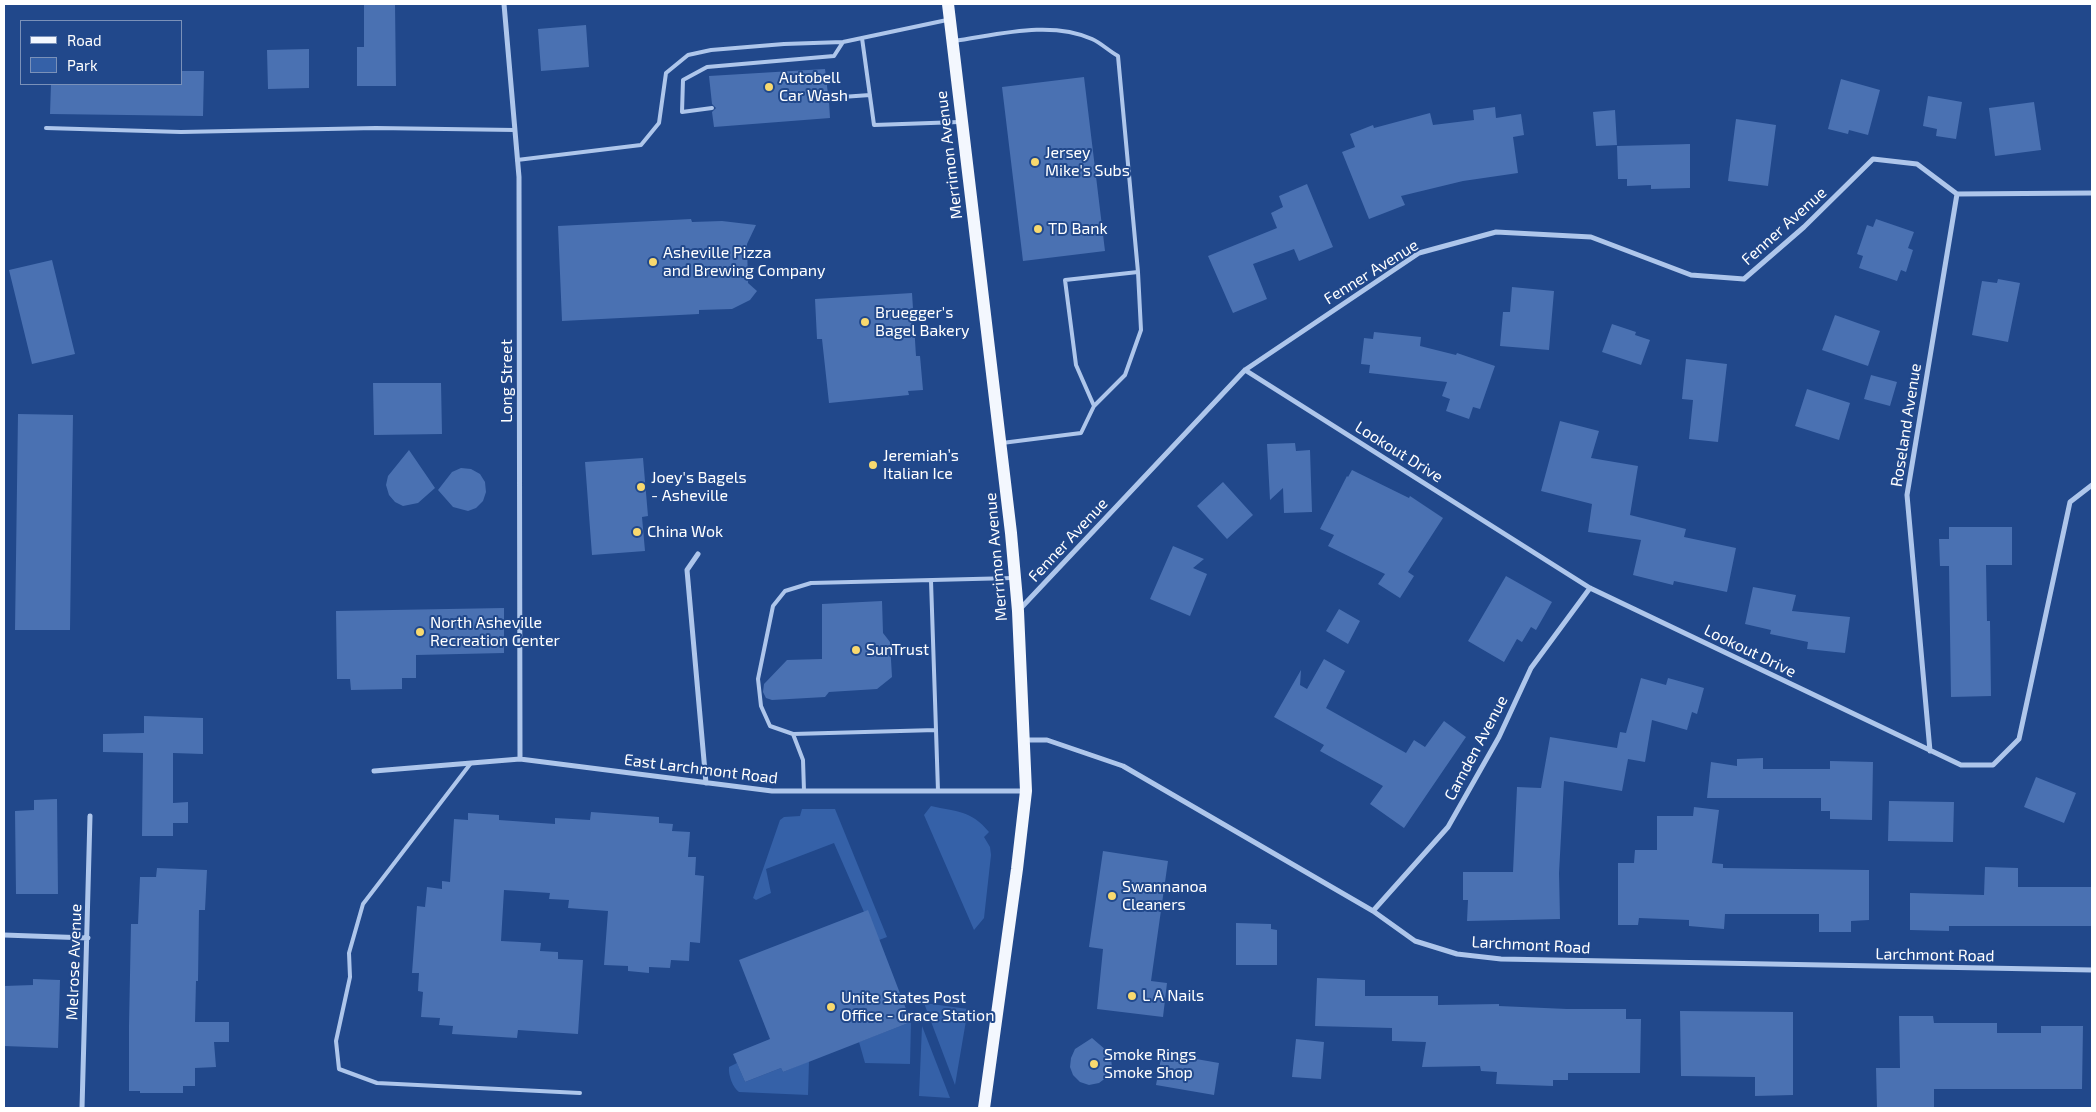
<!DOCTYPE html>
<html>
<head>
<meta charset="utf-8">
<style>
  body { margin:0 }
  #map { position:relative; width:2096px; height:1112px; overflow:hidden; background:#21488b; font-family:"Exo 2",sans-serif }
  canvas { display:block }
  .frame { position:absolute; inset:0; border:5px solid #fff; pointer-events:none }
  .legend { position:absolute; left:20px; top:20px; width:162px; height:65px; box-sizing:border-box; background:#21488b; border:1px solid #7a91b9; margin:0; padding:6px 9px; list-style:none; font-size:15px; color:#fff }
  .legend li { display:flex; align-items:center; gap:10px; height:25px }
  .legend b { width:25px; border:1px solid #7a91b9 }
</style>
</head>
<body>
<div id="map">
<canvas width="2096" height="1112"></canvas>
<div class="frame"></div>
<ul class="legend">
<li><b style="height:6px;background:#f3f7fe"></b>Road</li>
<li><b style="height:14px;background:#3561a8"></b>Park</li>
</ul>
</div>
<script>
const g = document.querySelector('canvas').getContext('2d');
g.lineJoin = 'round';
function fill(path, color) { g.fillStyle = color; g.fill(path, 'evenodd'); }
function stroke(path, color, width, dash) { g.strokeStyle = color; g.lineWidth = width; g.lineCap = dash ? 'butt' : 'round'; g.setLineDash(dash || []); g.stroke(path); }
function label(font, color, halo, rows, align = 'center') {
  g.font = font + ' "Exo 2",sans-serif'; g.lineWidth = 4; g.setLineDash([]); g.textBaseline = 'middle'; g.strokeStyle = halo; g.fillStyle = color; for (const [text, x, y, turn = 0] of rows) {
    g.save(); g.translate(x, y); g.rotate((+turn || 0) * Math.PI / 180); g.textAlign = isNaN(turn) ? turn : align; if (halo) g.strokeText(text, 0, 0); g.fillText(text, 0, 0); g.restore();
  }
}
const green = new Path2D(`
  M 931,806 C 957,812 971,810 989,832 L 984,837 L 990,847 L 991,855 L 984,918 L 974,930 L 924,815 Z
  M 802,809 L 835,809 L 887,937 L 879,940 L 864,912 L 834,843 L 766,869 L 771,893 L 756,900 L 753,898 L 780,820 L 784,817 L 800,816 Z
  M 924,1003 L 968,1009 L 955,1085 Z
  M 911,1022 L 910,1064 L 865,1063 L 859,1042 Z
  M 922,1026 L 950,1098 L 919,1096 Z
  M 809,1061 L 808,1095 L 739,1092 C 733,1088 728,1075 729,1067 L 737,1063 L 745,1082 L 781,1068 L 783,1072 Z`);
const building = new Path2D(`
  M 364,4 L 395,4 L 396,86 L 357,86 L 357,47 L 364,47 Z
  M 586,25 L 589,67 L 541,71 L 538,29 Z
  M 309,49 L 309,88 L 268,89 L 267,50 Z
  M 825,69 L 828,94 L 824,99 L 829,102 L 830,118 L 714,127 L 712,112 L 716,108 L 712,104 L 709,76 Z
  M 181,71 L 204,71 L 203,116 L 50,114 L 51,84 L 181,84 Z
  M 1084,77 L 1105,251 L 1023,261 L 1002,87 Z
  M 1841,79 L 1880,90 L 1868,135 L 1849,130 L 1848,134 L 1828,129 Z
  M 1928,96 L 1962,102 L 1956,139 L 1936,136 L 1937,129 L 1923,126 Z
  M 2034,102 L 2041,150 L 1995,156 L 1989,108 Z
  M 1495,107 L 1496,118 L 1521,114 L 1524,135 L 1513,137 L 1518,173 L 1463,181 L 1401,196 L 1405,205 L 1369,219 L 1342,152 L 1355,147 L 1350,134 L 1373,125 L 1374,128 L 1430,113 L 1433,125 L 1474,120 L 1473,110 Z
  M 1615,110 L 1617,145 L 1596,146 L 1593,112 Z
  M 1736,119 L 1776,125 L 1768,186 L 1728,181 Z
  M 1690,144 L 1690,188 L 1651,189 L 1651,185 L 1627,186 L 1627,179 L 1618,179 L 1617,146 Z
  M 1307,184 L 1333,247 L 1299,261 L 1294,249 L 1253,264 L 1267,299 L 1233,313 L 1208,256 L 1277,228 L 1271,213 L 1283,207 L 1279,196 Z
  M 691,219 L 692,222 L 722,221 L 756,225 L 747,244 L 748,283 L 757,291 L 750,300 L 732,309 L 699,310 L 699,314 L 562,321 L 558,226 Z
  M 1876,219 L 1914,232 L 1908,248 L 1913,250 L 1906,272 L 1901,270 L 1897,281 L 1859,268 L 1863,256 L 1857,254 L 1867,225 L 1873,227 Z
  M 52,260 L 75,354 L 32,364 L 9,270 Z
  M 1998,279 L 2020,283 L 2008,342 L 1972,335 L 1982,281 L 1997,283 Z
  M 1512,287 L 1554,291 L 1549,350 L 1500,346 L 1503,312 L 1510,312 Z
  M 912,293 L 916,356 L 920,356 L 923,390 L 908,391 L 909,395 L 829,403 L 822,339 L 817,339 L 815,299 Z
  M 1835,315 L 1880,331 L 1868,366 L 1822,350 Z
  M 1612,324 L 1636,332 L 1635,335 L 1650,340 L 1641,365 L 1602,352 Z
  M 1374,332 L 1421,337 L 1420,346 L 1456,355 L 1457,353 L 1495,366 L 1480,409 L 1473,407 L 1469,419 L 1446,411 L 1450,399 L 1442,396 L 1447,382 L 1369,373 L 1370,365 L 1361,364 L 1364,338 L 1373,339 Z
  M 1686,359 L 1727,364 L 1718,442 L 1689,439 L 1693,400 L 1682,399 Z
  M 1871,375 L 1897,382 L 1890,406 L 1864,399 Z
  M 373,383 L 441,383 L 442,434 L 374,435 Z
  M 1807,389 L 1850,403 L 1839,440 L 1795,426 Z
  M 18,414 L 73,415 L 70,630 L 15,630 Z
  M 1560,421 L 1599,431 L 1591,458 L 1638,466 L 1630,515 L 1686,529 L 1684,537 L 1736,548 L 1727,592 L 1674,581 L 1673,585 L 1633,575 L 1641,540 L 1588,532 L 1592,504 L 1541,491 Z
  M 1295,443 L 1296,451 L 1310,450 L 1312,512 L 1284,513 L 1283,488 L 1270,500 L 1267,444 Z
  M 409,450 L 435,488 L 418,503 L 403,506 L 395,502 L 389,495 L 386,485 L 388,476 Z
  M 643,458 L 648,516 L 642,517 L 645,551 L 592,555 L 585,462 Z
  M 461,468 L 471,469 L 480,474 L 485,482 L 486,492 L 483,501 L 476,508 L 468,511 L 453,507 L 438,490 L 452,472 Z
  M 1352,470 L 1409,498 L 1410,496 L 1443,518 L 1408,572 L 1414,576 L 1400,598 L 1378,584 L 1385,574 L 1328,546 L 1334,535 L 1320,529 L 1347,476 L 1348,477 Z
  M 1223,482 L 1253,515 L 1227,539 L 1197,506 Z
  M 1949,527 L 2012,527 L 2012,565 L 1986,565 L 1987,621 L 1990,621 L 1991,696 L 1951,697 L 1949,566 L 1940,566 L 1939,539 L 1949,539 Z
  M 1173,546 L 1204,559 L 1193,568 L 1207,574 L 1190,616 L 1150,599 Z
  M 1506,576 L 1552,602 L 1536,630 L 1531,627 L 1522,642 L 1517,639 L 1504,662 L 1468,641 Z
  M 1753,587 L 1796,595 L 1792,611 L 1850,617 L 1845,653 L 1807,649 L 1808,642 L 1770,634 L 1771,630 L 1745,624 Z
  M 882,601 L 883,633 L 890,642 L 892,677 L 877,689 L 829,692 L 825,697 L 772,700 L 766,698 L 763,692 L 764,684 L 787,660 L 822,659 L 822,604 Z
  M 504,608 L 504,653 L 416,655 L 416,678 L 402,678 L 402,689 L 351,690 L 350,679 L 337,679 L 336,611 Z
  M 1339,609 L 1360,621 L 1348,644 L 1326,631 Z
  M 1324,659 L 1345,671 L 1326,708 L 1406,753 L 1414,740 L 1425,747 L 1444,721 L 1466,737 L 1404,828 L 1370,804 L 1383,786 L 1320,751 L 1324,745 L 1274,717 L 1301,670 L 1300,685 L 1307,689 Z
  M 1641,678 L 1666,685 L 1668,678 L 1704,688 L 1697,714 L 1692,712 L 1687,730 L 1652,720 L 1645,762 L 1628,759 L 1622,791 L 1564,781 L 1559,873 L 1560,919 L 1467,921 L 1468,900 L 1463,900 L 1463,872 L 1513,872 L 1517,787 L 1541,788 L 1550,737 L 1617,748 L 1620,732 L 1626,733 Z
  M 144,716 L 203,718 L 203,754 L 173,753 L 173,803 L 188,802 L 188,823 L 173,823 L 173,836 L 142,836 L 143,753 L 103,752 L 103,734 L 144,733 Z
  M 1763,758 L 1763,769 L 1830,769 L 1830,761 L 1873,762 L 1872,820 L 1830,819 L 1830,811 L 1821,811 L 1821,798 L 1707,798 L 1711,762 L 1737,766 L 1737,759 Z
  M 2036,777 L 2076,793 L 2064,823 L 2024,807 Z
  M 57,799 L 58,894 L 16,894 L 15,811 L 34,810 L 34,800 Z
  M 1889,801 L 1954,802 L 1953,842 L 1888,841 Z
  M 1694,807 L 1719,810 L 1712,863 L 1723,864 L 1723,868 L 1869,870 L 1869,920 L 1851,921 L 1851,932 L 1819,932 L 1819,914 L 1725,914 L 1724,929 L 1689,926 L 1689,920 L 1639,918 L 1638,925 L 1618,925 L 1618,863 L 1634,863 L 1635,850 L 1657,850 L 1657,816 L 1693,816 Z
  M 591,812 L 659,817 L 659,823 L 673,824 L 672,831 L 690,832 L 688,857 L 696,857 L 695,875 L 704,876 L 700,943 L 690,942 L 689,961 L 671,960 L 670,968 L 649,967 L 649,973 L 628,971 L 628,966 L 604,965 L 608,911 L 568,908 L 569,900 L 549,899 L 550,893 L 504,890 L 501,941 L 541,943 L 540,951 L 558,952 L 558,959 L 583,960 L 578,1034 L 518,1030 L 517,1038 L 452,1034 L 453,1026 L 439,1025 L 440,1018 L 421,1017 L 423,992 L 418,991 L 419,973 L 412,973 L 417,906 L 425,907 L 427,887 L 442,889 L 442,881 L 450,882 L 454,819 L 468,820 L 468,813 L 499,815 L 499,820 L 555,824 L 555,818 L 590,820 Z
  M 1103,851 L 1168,861 L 1151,981 L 1167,983 L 1163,1017 L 1097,1009 L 1103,949 L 1089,947 Z
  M 1985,867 L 2018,868 L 2018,887 L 2092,887 L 2092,926 L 1949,926 L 1949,931 L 1910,930 L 1910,893 L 1984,895 Z
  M 157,868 L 207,870 L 205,910 L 199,910 L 198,981 L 196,981 L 195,1022 L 229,1022 L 229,1042 L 214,1042 L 216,1067 L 195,1068 L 195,1086 L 183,1086 L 183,1093 L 140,1093 L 140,1091 L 129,1091 L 129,1026 L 131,924 L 138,924 L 140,877 L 156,877 Z
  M 868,910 L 911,1022 L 783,1072 L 781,1068 L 745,1082 L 733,1054 L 770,1039 L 739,960 Z
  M 1236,923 L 1271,924 L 1271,929 L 1277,930 L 1277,965 L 1236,965 Z
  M 1317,978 L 1365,980 L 1365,996 L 1438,996 L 1438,1005 L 1499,1004 L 1499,1006 L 1567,1009 L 1626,1009 L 1626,1019 L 1641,1019 L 1640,1073 L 1568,1073 L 1568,1080 L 1553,1080 L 1553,1086 L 1496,1084 L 1497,1072 L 1481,1071 L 1480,1066 L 1422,1067 L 1426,1042 L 1392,1041 L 1392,1028 L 1315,1026 Z
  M 33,979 L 60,980 L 58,1048 L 4,1046 L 4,986 L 33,985 Z
  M 1680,1011 L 1793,1012 L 1793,1095 L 1755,1096 L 1755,1077 L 1681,1076 Z
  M 1899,1016 L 1933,1016 L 1934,1023 L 1997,1023 L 1997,1033 L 2041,1033 L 2041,1026 L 2083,1026 L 2082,1089 L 1934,1089 L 1934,1108 L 1877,1108 L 1876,1068 L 1900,1068 Z
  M 1092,1038 L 1107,1051 L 1111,1058 L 1112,1068 L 1107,1077 L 1099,1083 L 1089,1085 L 1080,1082 L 1073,1075 L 1070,1067 L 1071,1058 L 1075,1049 Z
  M 1296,1039 L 1324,1042 L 1321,1079 L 1292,1077 Z
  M 1162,1053 L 1219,1063 L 1214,1095 L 1156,1085 Z`);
const service = new Path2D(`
  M 862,38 L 874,125 L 959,122
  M 954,41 C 997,35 1050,20 1092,39 C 1101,43 1109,51 1118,56 L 1138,272
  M 828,98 L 870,95
  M 712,108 L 682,112 L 683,80 L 707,67 L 834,56 L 843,42
  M 46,128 L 181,132 L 376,128 L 515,130
  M 517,160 L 641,145 L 659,123 L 666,73 L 688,55 L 711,50 L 784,44 L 843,42 L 947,20
  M 1002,443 L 1081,433 L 1094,406 L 1125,375 L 1141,330 L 1138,272 L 1065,280 L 1076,365 L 1094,406
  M 936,730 L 938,791
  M 793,734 L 936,730 L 931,581
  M 471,763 L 363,904 L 349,953 L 350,977 L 336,1041 L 339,1069 L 377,1083 L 580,1093
  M 804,791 L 803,760 L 793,734 L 770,726 L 761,706 L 758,679 L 773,606 L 785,591 L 811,583 L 1013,578`);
const minor = new Path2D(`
  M 504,4 L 519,177 L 520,759
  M 1245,370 L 1590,588 L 1961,765 L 1993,765 L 2019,739 L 2070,502 L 2092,485
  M 698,554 L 687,570 L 706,783
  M 1020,609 L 1245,370 L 1419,253 L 1496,232 L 1591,237 L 1691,275 L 1744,279 L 1804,227 L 1873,159 L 1917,164 L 1957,194 L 2092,193
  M 1023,740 L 1047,740 L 1123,766 L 1373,911 L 1415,941 L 1457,954 L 1501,959 L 2092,970
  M 1930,751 L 1907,495 L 1957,194
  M 374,771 L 520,759 L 772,791 L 1025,791
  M 1373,911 L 1448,827 L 1499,737 L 1531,668 L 1590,588
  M 4,935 L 88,938
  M 82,1108 L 90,816`);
const primary = new Path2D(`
  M 948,4 L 1011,533 L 1018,611 L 1026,791 L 1017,869 L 984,1108`);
const markers = [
  [769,87,5,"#f8d96f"],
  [1035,162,5,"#f8d96f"],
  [1038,229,5,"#f8d96f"],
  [653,262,5,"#f8d96f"],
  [865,322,5,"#f8d96f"],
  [873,465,5,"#f8d96f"],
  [641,487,5,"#f8d96f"],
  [637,532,5,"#f8d96f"],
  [420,632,5,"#f8d96f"],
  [856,650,5,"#f8d96f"],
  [1112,896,5,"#f8d96f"],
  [1132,996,5,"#f8d96f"],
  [831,1007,5,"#f8d96f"],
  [1094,1064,5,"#f8d96f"]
];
const poiNames = [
  ["Autobell",779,78],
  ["Car Wash",779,96],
  ["Jersey",1045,153],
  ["Mike's Subs",1045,171],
  ["TD Bank",1048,229],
  ["Asheville Pizza",663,253],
  ["and Brewing Company",663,271],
  ["Bruegger's",875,313],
  ["Bagel Bakery",875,331],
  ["Jeremiah’s",883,456],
  ["Italian Ice",883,474],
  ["Joey's Bagels",651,478],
  ["- Asheville",651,496],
  ["China Wok",647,532],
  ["North Asheville",430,623],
  ["Recreation Center",430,641],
  ["SunTrust",866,650],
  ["Swannanoa",1122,887],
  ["Cleaners",1122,905],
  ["L A Nails",1142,996],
  ["Unite States Post",841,998],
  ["Office - Grace Station",841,1016],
  ["Smoke Rings",1104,1055],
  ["Smoke Shop",1104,1073]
];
const streetNames = [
  ["Merrimon Avenue",949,155,-97],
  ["Fenner Avenue",1784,226,-42],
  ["Fenner Avenue",1371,272,-32],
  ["Long Street",507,381,-90],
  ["Roseland Avenue",1906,425,-81],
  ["Lookout Drive",1399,452,32],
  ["Fenner Avenue",1068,540,-47],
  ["Merrimon Avenue",996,557,-95],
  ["Lookout Drive",1750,651,26],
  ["Camden Avenue",1476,748,-62],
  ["East Larchmont Road",701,769,7],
  ["Larchmont Road",1531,945,3],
  ["Larchmont Road",1935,955,1],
  ["Melrose Avenue",74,962,-88]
];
fill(green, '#3561a8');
fill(building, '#4a71b2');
stroke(service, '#aec6eb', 4);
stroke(minor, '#aec6eb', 5);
stroke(primary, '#f3f7fe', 12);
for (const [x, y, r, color] of markers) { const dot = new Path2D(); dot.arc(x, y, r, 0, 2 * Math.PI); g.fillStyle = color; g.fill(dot); stroke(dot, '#21488b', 2); }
label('16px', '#fff', '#21488b', poiNames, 'left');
label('16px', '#fff', '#21488b', streetNames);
</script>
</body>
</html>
